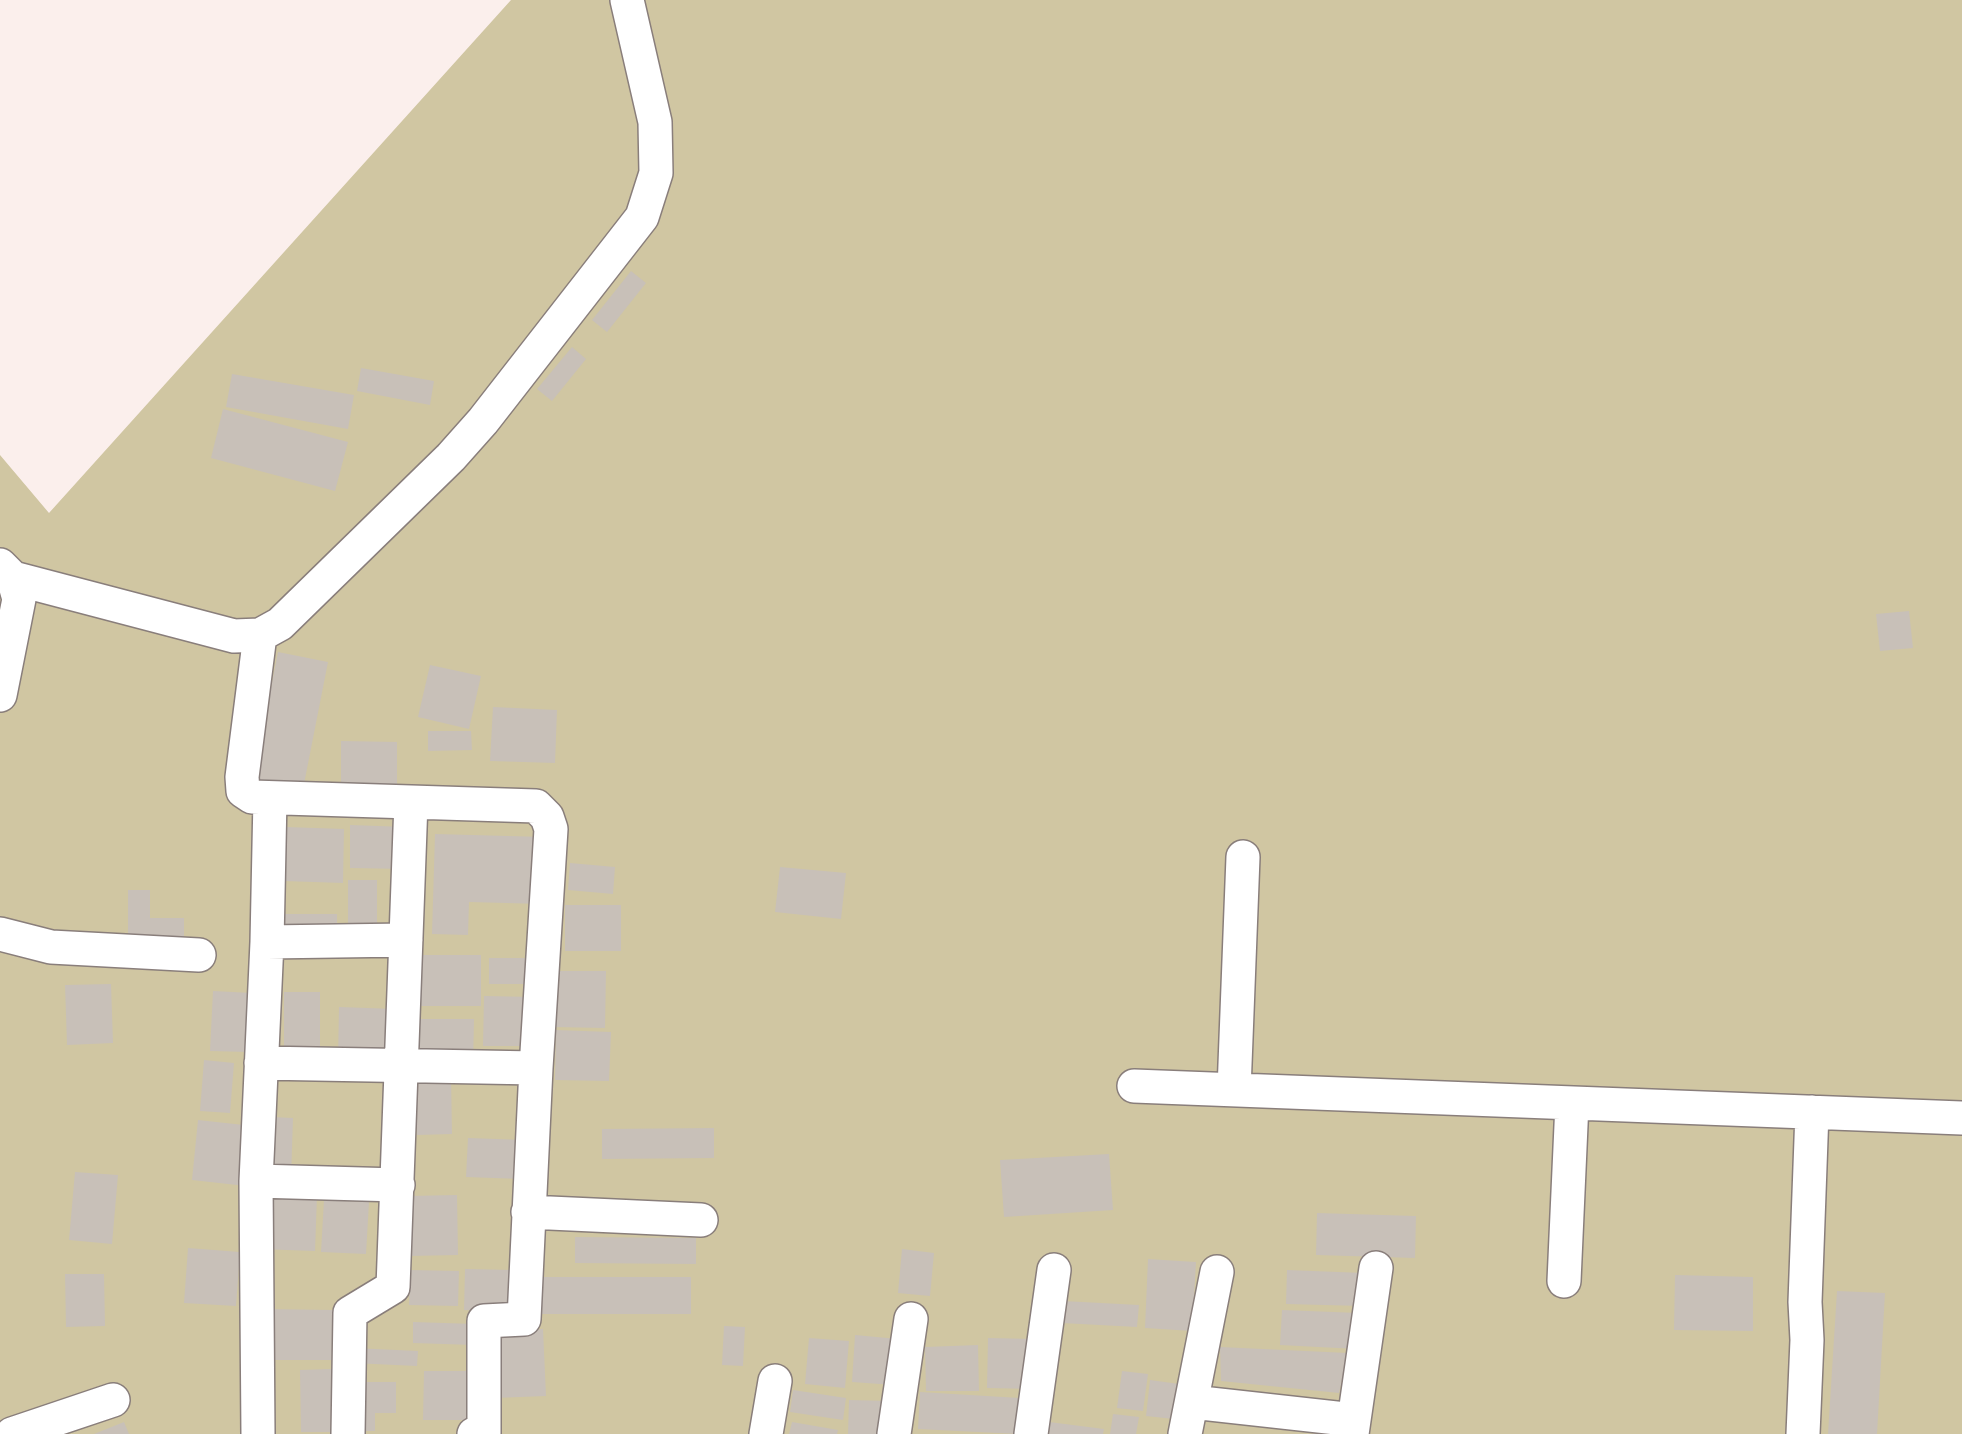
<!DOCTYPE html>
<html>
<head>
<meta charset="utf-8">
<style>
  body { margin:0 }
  canvas { display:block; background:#fbefec }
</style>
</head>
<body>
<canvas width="1962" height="1434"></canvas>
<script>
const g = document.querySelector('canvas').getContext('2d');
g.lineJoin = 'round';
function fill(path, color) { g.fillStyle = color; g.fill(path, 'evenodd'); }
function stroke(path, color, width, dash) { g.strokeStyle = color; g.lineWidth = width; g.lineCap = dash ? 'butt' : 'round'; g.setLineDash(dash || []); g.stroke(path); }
const green = new Path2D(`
  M 511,0 L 1962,0 L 1962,1434 L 0,1434 L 0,455 L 49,513 Z`);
const building = new Path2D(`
  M 631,271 L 646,283 L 607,332 L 592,320 Z
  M 572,347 L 586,359 L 552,401 L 537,389 Z
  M 361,368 L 434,381 L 430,405 L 357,391 Z
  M 232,374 L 354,395 L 348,429 L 226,407 Z
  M 223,409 L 348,442 L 335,491 L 211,458 Z
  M 1909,611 L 1913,648 L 1880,651 L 1876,614 Z
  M 278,652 L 328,662 L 302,794 L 252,784 Z
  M 430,665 L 481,676 L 469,729 L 418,717 Z
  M 493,707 L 557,710 L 555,763 L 490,761 Z
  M 428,731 L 471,731 L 472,750 L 428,751 Z
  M 341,741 L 397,742 L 397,791 L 341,790 Z
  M 350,825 L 406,827 L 405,869 L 350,868 Z
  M 286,827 L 344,829 L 343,883 L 283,881 Z
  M 435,834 L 545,837 L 542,904 L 469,902 L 468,935 L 432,934 Z
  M 570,863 L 615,867 L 613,894 L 568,890 Z
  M 780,867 L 846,873 L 841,919 L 775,912 Z
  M 348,880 L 377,880 L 377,933 L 348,932 Z
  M 128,890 L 150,890 L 150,918 L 184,918 L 184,941 L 128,941 Z
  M 565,905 L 621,905 L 621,951 L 565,951 Z
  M 283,914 L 337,914 L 337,932 L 283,932 Z
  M 419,955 L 481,955 L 481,1006 L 419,1006 Z
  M 489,958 L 541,958 L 541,984 L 489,984 Z
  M 554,971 L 606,971 L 605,1028 L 553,1027 Z
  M 111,984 L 113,1043 L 67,1045 L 65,985 Z
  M 213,991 L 252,993 L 249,1052 L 210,1051 Z
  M 284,992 L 320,992 L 320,1051 L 284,1051 Z
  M 484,996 L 535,997 L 534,1046 L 483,1046 Z
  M 339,1007 L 395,1009 L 394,1061 L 338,1060 Z
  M 411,1019 L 474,1019 L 473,1065 L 411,1064 Z
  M 556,1030 L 611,1032 L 609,1081 L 555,1080 Z
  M 204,1060 L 234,1063 L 230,1113 L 200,1111 Z
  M 451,1077 L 452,1134 L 417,1135 L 416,1078 Z
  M 272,1117 L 293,1118 L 291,1178 L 269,1177 Z
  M 198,1120 L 253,1126 L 246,1186 L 192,1180 Z
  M 714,1128 L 714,1158 L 602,1159 L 602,1129 Z
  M 468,1138 L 524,1140 L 522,1179 L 466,1177 Z
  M 1109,1154 L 1113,1210 L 1004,1217 L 1000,1160 Z
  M 75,1172 L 118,1175 L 112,1244 L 69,1240 Z
  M 261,1193 L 317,1195 L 315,1251 L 259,1249 Z
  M 457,1195 L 458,1255 L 408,1256 L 408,1196 Z
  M 324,1200 L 369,1202 L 366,1254 L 321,1252 Z
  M 1317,1213 L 1416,1216 L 1415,1258 L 1316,1255 Z
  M 575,1237 L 696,1238 L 696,1264 L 575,1263 Z
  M 188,1248 L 240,1252 L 236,1306 L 184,1303 Z
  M 902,1249 L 934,1253 L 930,1296 L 898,1293 Z
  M 1148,1259 L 1196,1262 L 1192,1331 L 1145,1328 Z
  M 465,1269 L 514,1270 L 513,1312 L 464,1310 Z
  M 410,1270 L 459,1271 L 458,1306 L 409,1305 Z
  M 1287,1270 L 1364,1273 L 1363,1306 L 1286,1304 Z
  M 65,1274 L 104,1274 L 105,1326 L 66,1327 Z
  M 1675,1275 L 1753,1277 L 1753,1331 L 1674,1330 Z
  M 537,1277 L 691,1277 L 691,1314 L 537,1314 Z
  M 1837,1291 L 1885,1293 L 1877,1434 L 1828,1434 Z
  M 1063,1301 L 1139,1305 L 1137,1327 L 1062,1323 Z
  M 261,1309 L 335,1310 L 334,1360 L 261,1360 Z
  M 1282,1310 L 1359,1313 L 1357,1349 L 1280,1345 Z
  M 413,1322 L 475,1324 L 474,1345 L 413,1343 Z
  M 724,1326 L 745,1327 L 743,1366 L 722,1365 Z
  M 543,1329 L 546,1396 L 495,1398 L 492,1331 Z
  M 855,1335 L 898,1339 L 894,1385 L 852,1382 Z
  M 809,1338 L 849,1341 L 845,1388 L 805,1384 Z
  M 988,1338 L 1034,1339 L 1034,1389 L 987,1388 Z
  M 978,1345 L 979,1391 L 926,1391 L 925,1347 Z
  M 1220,1347 L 1348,1353 L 1339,1393 L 1221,1381 Z
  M 353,1348 L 418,1351 L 417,1366 L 352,1363 Z
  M 331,1369 L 332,1432 L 301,1432 L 300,1370 Z
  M 424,1371 L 475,1371 L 475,1420 L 423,1420 Z
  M 1122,1371 L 1148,1374 L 1143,1411 L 1117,1408 Z
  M 1150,1380 L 1179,1384 L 1174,1419 L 1146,1416 Z
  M 351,1382 L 396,1382 L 396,1413 L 375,1413 L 375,1431 L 351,1431 Z
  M 793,1390 L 846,1398 L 843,1420 L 790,1412 Z
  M 920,1392 L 1020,1398 L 1018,1434 L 918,1429 Z
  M 849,1400 L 890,1401 L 889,1434 L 848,1434 Z
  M 1113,1414 L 1139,1417 L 1136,1434 L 1110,1434 Z
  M 124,1422 L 129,1434 L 94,1434 Z
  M 792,1422 L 838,1430 L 837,1434 L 789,1434 Z
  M 1049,1422 L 1104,1429 L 1103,1434 L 1048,1434 Z`);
const minor = new Path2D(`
  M 0,565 L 13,578 L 19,599 L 0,695
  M 13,578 L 234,636 L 260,635 L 280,624 L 451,457 L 483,421 L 642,217 L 656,173 L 655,122 L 627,0
  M 260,635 L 242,777 L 243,791 L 252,797 L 411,802 L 393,1287 L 350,1313 L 348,1434
  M 0,934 L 51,947 L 199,955
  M 267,942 L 406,940
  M 261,1063 L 536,1068 L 551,829 L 547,817 L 536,806 L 411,802
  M 1134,1086 L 1962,1118
  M 1234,1090 L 1243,857
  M 256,1181 L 398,1185
  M 528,1212 L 701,1220
  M 1564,1281 L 1572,1103
  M 1192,1402 L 1354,1420
  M 12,1434 L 113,1400
  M 258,1434 L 256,1181 L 267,942 L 270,798
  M 474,1434 L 484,1433 L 484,1321 L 524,1319 L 536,1068
  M 766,1434 L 775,1381
  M 894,1434 L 911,1319
  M 1031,1434 L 1054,1270
  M 1185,1434 L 1217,1272
  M 1352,1434 L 1376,1268
  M 1803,1434 L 1807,1340 L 1805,1302 L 1812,1112`);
fill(green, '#d0c6a2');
fill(building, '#c8c0b8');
stroke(minor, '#897e7b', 36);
stroke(minor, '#fff', 33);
</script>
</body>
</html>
